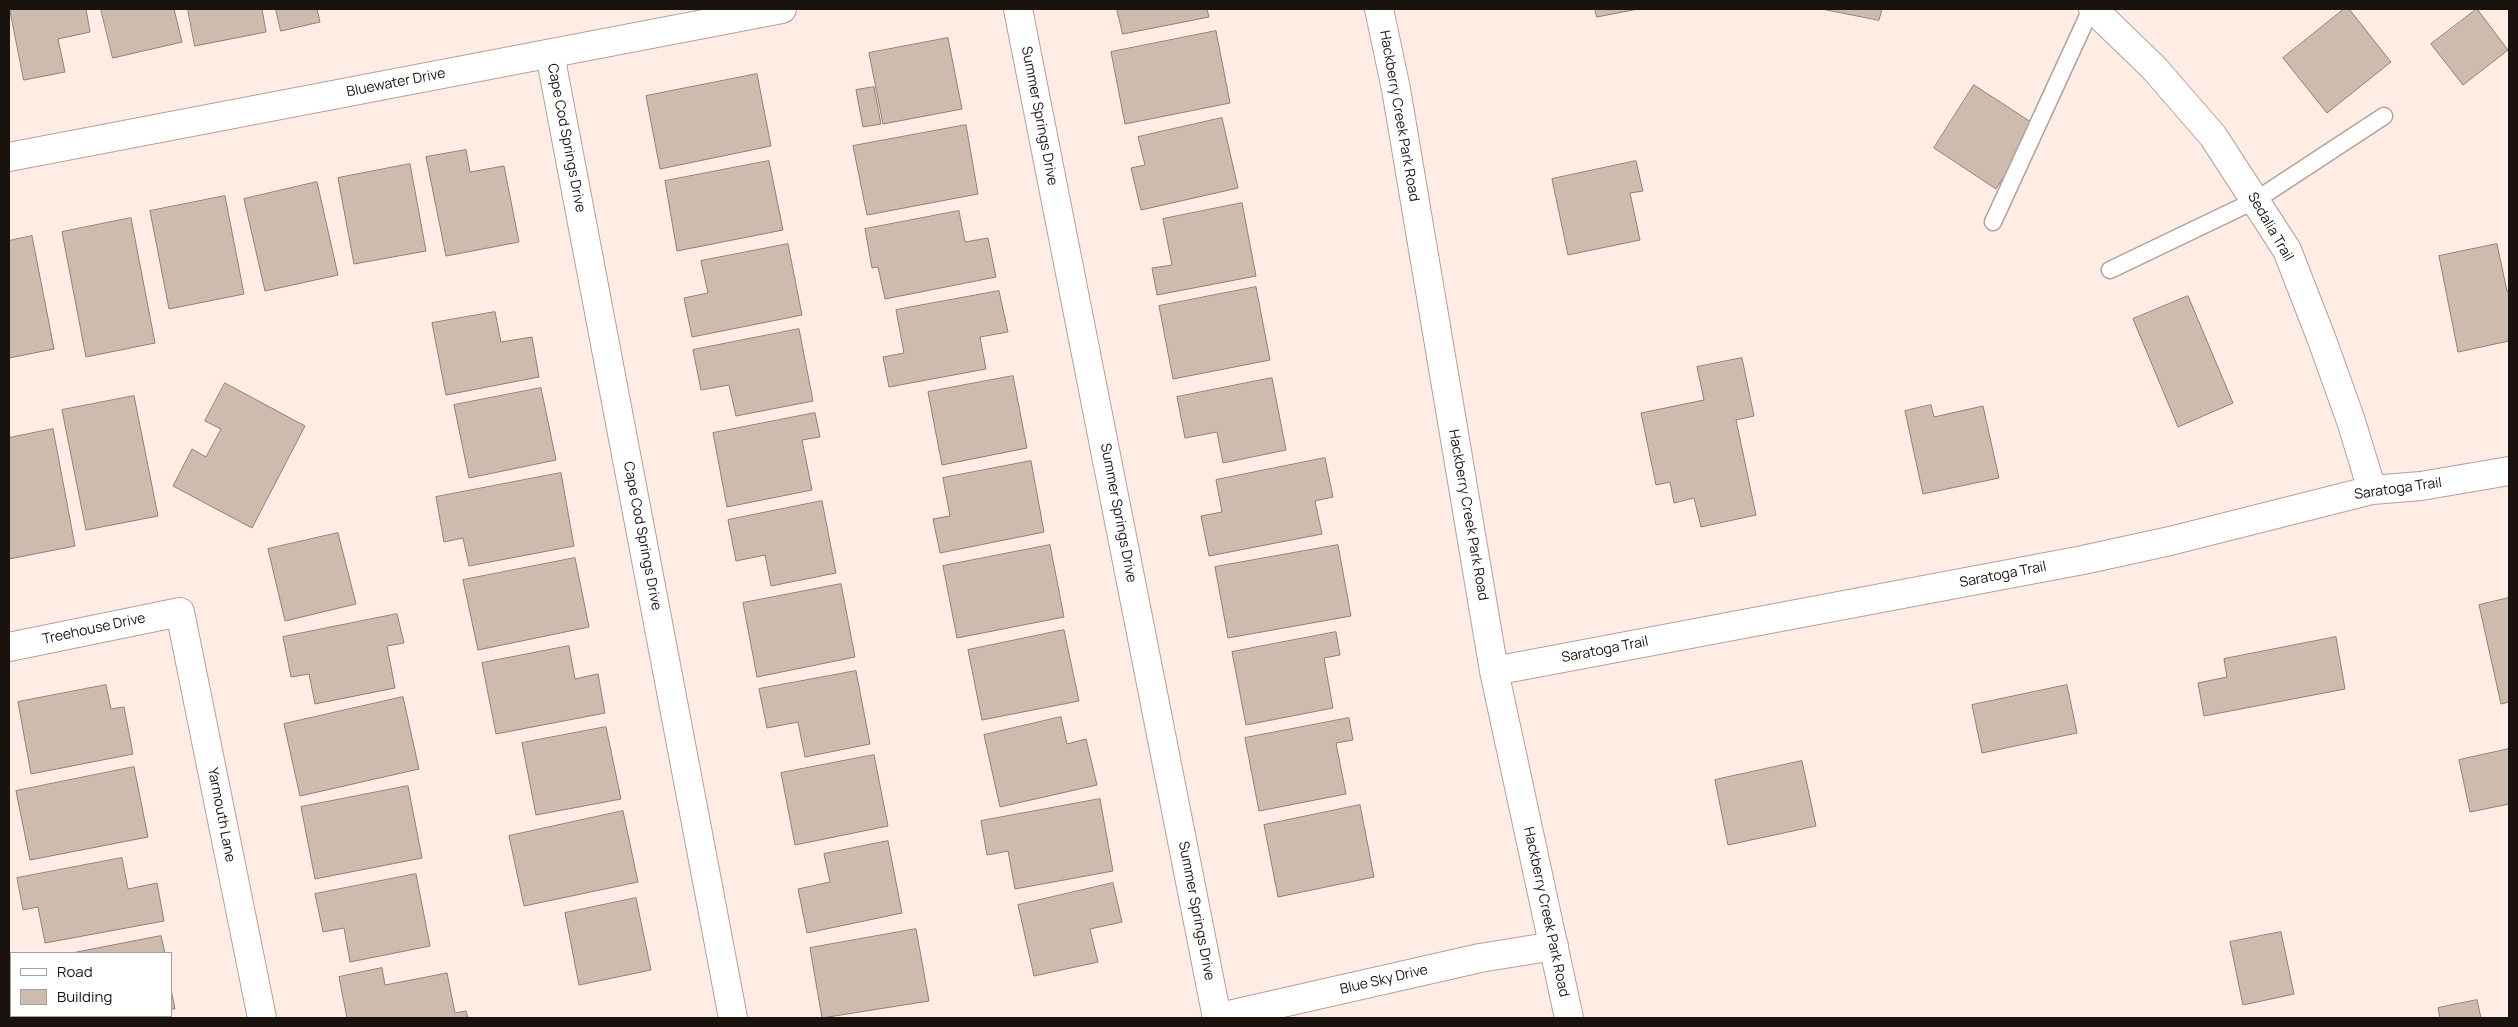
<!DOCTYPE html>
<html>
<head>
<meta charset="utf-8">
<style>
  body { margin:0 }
  #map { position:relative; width:2518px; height:1027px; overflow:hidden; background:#feece5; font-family:Manrope,sans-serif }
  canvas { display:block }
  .frame { position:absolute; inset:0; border:10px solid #1a120f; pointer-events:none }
  .legend { position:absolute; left:10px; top:952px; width:162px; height:65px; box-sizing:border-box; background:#fff; border:1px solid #a3a09f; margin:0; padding:6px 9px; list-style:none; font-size:15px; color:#1a120f }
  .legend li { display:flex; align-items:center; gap:10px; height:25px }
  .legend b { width:25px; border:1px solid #a3a09f }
</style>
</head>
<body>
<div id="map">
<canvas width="2518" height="1027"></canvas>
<div class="frame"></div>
<ul class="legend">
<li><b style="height:6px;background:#fff"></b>Road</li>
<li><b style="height:14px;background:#cdbcae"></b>Building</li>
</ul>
</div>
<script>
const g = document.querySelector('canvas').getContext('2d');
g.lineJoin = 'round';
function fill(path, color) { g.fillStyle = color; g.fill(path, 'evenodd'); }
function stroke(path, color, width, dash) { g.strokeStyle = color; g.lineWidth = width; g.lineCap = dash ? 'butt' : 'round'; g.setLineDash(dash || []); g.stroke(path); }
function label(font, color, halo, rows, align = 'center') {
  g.font = font + ' Manrope,sans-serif'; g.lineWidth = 4; g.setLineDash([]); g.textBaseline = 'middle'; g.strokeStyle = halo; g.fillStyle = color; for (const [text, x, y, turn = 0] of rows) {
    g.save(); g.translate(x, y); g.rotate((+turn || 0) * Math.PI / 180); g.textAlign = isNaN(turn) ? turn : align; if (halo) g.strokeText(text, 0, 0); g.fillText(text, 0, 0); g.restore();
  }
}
const building = new Path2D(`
  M 10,9 L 86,9 L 90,32 L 58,39 L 65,72 L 24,80 Z
  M 101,9 L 174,9 L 182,42 L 113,58 Z
  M 188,9 L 262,9 L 266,32 L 195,46 Z
  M 276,9 L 317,9 L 320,22 L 281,31 Z
  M 1117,9 L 1207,9 L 1209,17 L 1123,34 Z
  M 1595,9 L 1638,9 L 1597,17 Z
  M 1822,9 L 1882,9 L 1879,20 Z
  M 2344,9 L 2349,9 L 2391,62 L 2327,113 L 2283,58 Z
  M 2477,9 L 2508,50 L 2463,85 L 2431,44 Z
  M 1216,31 L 1230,103 L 1125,124 L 1111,52 Z
  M 948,38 L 962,109 L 883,124 L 869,53 Z
  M 757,74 L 771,146 L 660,169 L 646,96 Z
  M 1974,85 L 2037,126 L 1996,189 L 1934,148 Z
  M 874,87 L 881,124 L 863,127 L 856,90 Z
  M 1222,118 L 1238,188 L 1141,210 L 1131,168 L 1145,165 L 1138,137 Z
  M 966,125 L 978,194 L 867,215 L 853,146 Z
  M 466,150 L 470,172 L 504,166 L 519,242 L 446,256 L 426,157 Z
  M 769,161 L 783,230 L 677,251 L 665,181 Z
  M 1636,161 L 1643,191 L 1630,193 L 1640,240 L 1568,255 L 1552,179 Z
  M 410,164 L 426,251 L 354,264 L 338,178 Z
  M 317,182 L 338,275 L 265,291 L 244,199 Z
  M 225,196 L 244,294 L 169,309 L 150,211 Z
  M 1242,203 L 1256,276 L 1157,295 L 1152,268 L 1172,265 L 1163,219 Z
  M 959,211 L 965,242 L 988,238 L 996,277 L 885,299 L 878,267 L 872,268 L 865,229 Z
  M 131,218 L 155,343 L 86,357 L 62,232 Z
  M 32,236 L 54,349 L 9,358 L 9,241 Z
  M 788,244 L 802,315 L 692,337 L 684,298 L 708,293 L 701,261 Z
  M 2497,244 L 2507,291 L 2509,291 L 2509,341 L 2458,352 L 2439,256 Z
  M 1256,287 L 1270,360 L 1173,379 L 1159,306 Z
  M 999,291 L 1008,332 L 980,337 L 986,369 L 889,387 L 883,357 L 904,353 L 896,310 Z
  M 2188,296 L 2233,403 L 2178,427 L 2133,319 Z
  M 495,312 L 501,342 L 532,337 L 539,377 L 446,395 L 432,323 Z
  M 799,329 L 813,401 L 736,416 L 729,385 L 701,390 L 693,350 Z
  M 1742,358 L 1754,416 L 1736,420 L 1756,515 L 1701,527 L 1694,498 L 1674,503 L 1670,482 L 1656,485 L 1641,413 L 1704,400 L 1697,367 Z
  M 1013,376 L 1027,448 L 942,465 L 928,392 Z
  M 1272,378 L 1286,450 L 1223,463 L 1217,432 L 1185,438 L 1177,397 Z
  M 225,383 L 305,426 L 252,528 L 173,486 L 192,449 L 206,457 L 221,429 L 205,421 Z
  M 541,388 L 556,460 L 469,478 L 454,405 Z
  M 134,396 L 158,516 L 86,530 L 62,410 Z
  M 1931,405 L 1934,417 L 1983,406 L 1999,478 L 1923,494 L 1905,411 Z
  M 815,413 L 820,437 L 802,440 L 812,490 L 727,507 L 713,433 Z
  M 53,429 L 75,546 L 9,559 L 9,438 Z
  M 1325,458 L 1333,497 L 1315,501 L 1322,534 L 1209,556 L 1201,516 L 1222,512 L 1216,480 Z
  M 1031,461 L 1044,532 L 940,553 L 933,519 L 950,516 L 943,478 Z
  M 561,473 L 574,546 L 469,566 L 463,538 L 444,542 L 436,497 Z
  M 822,501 L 836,573 L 771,586 L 765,555 L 736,561 L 728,520 Z
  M 338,533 L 356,604 L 285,621 L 268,549 Z
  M 1050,545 L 1064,617 L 957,638 L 943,566 Z
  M 1338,545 L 1351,616 L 1228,638 L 1215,567 Z
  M 575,558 L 589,627 L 478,650 L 463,580 Z
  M 841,584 L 855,657 L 757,677 L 743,603 Z
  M 2509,598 L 2509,702 L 2501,704 L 2479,605 Z
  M 397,614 L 404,643 L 387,646 L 395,688 L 315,704 L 309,674 L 291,677 L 283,637 Z
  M 1064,630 L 1079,701 L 982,720 L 968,650 Z
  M 1336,632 L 1340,655 L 1324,658 L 1333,708 L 1246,725 L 1232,652 Z
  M 2336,637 L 2345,689 L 2204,716 L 2198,683 L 2227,677 L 2224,659 Z
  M 569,646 L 575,679 L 598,674 L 605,713 L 496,734 L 482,663 Z
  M 856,671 L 870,744 L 805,757 L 798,722 L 767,728 L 759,689 Z
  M 106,685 L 111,709 L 124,707 L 133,754 L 31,774 L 18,702 Z
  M 2067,685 L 2077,733 L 1982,753 L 1972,705 Z
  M 403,697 L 419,769 L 300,796 L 284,724 Z
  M 1061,717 L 1067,744 L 1086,739 L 1097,785 L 1000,807 L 984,735 Z
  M 1349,718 L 1353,740 L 1336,743 L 1346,794 L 1259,811 L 1245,738 Z
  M 606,727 L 621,799 L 536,815 L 522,743 Z
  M 2509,749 L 2509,804 L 2470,812 L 2459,760 Z
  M 874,755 L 888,826 L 795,845 L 781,773 Z
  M 1802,761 L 1816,826 L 1728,845 L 1715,780 Z
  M 134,767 L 148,837 L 30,860 L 16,791 Z
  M 408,786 L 422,858 L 315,879 L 301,807 Z
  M 1100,799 L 1113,871 L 1015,889 L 1008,851 L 987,855 L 981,821 Z
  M 1360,805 L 1374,877 L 1278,897 L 1264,825 Z
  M 623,811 L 638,882 L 524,906 L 509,836 Z
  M 888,841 L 902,913 L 807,933 L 798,889 L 830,882 L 824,854 Z
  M 122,858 L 128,889 L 157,883 L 164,921 L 45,943 L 38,907 L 23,910 L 17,878 Z
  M 416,874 L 430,946 L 350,962 L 344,928 L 323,932 L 315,894 Z
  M 1113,883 L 1122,922 L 1090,929 L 1098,962 L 1034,976 L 1018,905 Z
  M 636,898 L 651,970 L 579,985 L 565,913 Z
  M 916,929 L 929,1001 L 822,1018 L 810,948 Z
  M 2281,932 L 2294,994 L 2243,1005 L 2230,942 Z
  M 161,936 L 165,953 L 72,953 Z
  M 382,968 L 385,985 L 447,973 L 455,1013 L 466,1011 L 468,1018 L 347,1018 L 339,977 Z
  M 171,989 L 175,1009 L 171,1009 Z
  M 2477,1000 L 2481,1018 L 2440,1018 L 2438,1008 Z
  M 48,1016 L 138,1016 L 124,1018 L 48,1018 Z`);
const service = new Path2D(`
  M 1993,222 L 2091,9
  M 2110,270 L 2256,200 L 2384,116`);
const minor = new Path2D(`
  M 1018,9 L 1217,1018
  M 1379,9 L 1396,89 L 1494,671 L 1569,1018
  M 2093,9 L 2154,68 L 2213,136 L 2287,250 L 2322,340 L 2351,421 L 2372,490
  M 550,54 L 733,1018
  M 9,157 L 782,9
  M 9,647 L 180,612 L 262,1018
  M 1494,671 L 2083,560 L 2170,541 L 2372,490 L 2421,486 L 2509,471
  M 1216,1018 L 1480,958 L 1554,946`);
const streetNames = [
  ["Bluewater Drive",396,83,-11],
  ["Summer Springs Drive",1039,116,79],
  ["Hackberry Creek Park Road",1399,116,80],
  ["Cape Cod Springs Drive",566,138,79],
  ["Sedalia Trail",2270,227,60],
  ["Saratoga Trail",2398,489,-8],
  ["Summer Springs Drive",1118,513,79],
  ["Hackberry Creek Park Road",1468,515,80],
  ["Cape Cod Springs Drive",642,536,79],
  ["Saratoga Trail",2003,575,-11],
  ["Treehouse Drive",94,629,-12],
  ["Saratoga Trail",1605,650,-11],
  ["Yarmouth Lane",221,815,79],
  ["Summer Springs Drive",1196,911,79],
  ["Hackberry Creek Park Road",1546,912,78],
  ["Blue Sky Drive",1384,980,-13]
];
fill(building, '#cdbcae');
stroke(building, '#908073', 1);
stroke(service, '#b6a198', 19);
stroke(minor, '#b6a198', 30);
stroke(service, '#fff', 16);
stroke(minor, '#fff', 28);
label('14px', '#1a120f', '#fff', streetNames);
</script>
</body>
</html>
